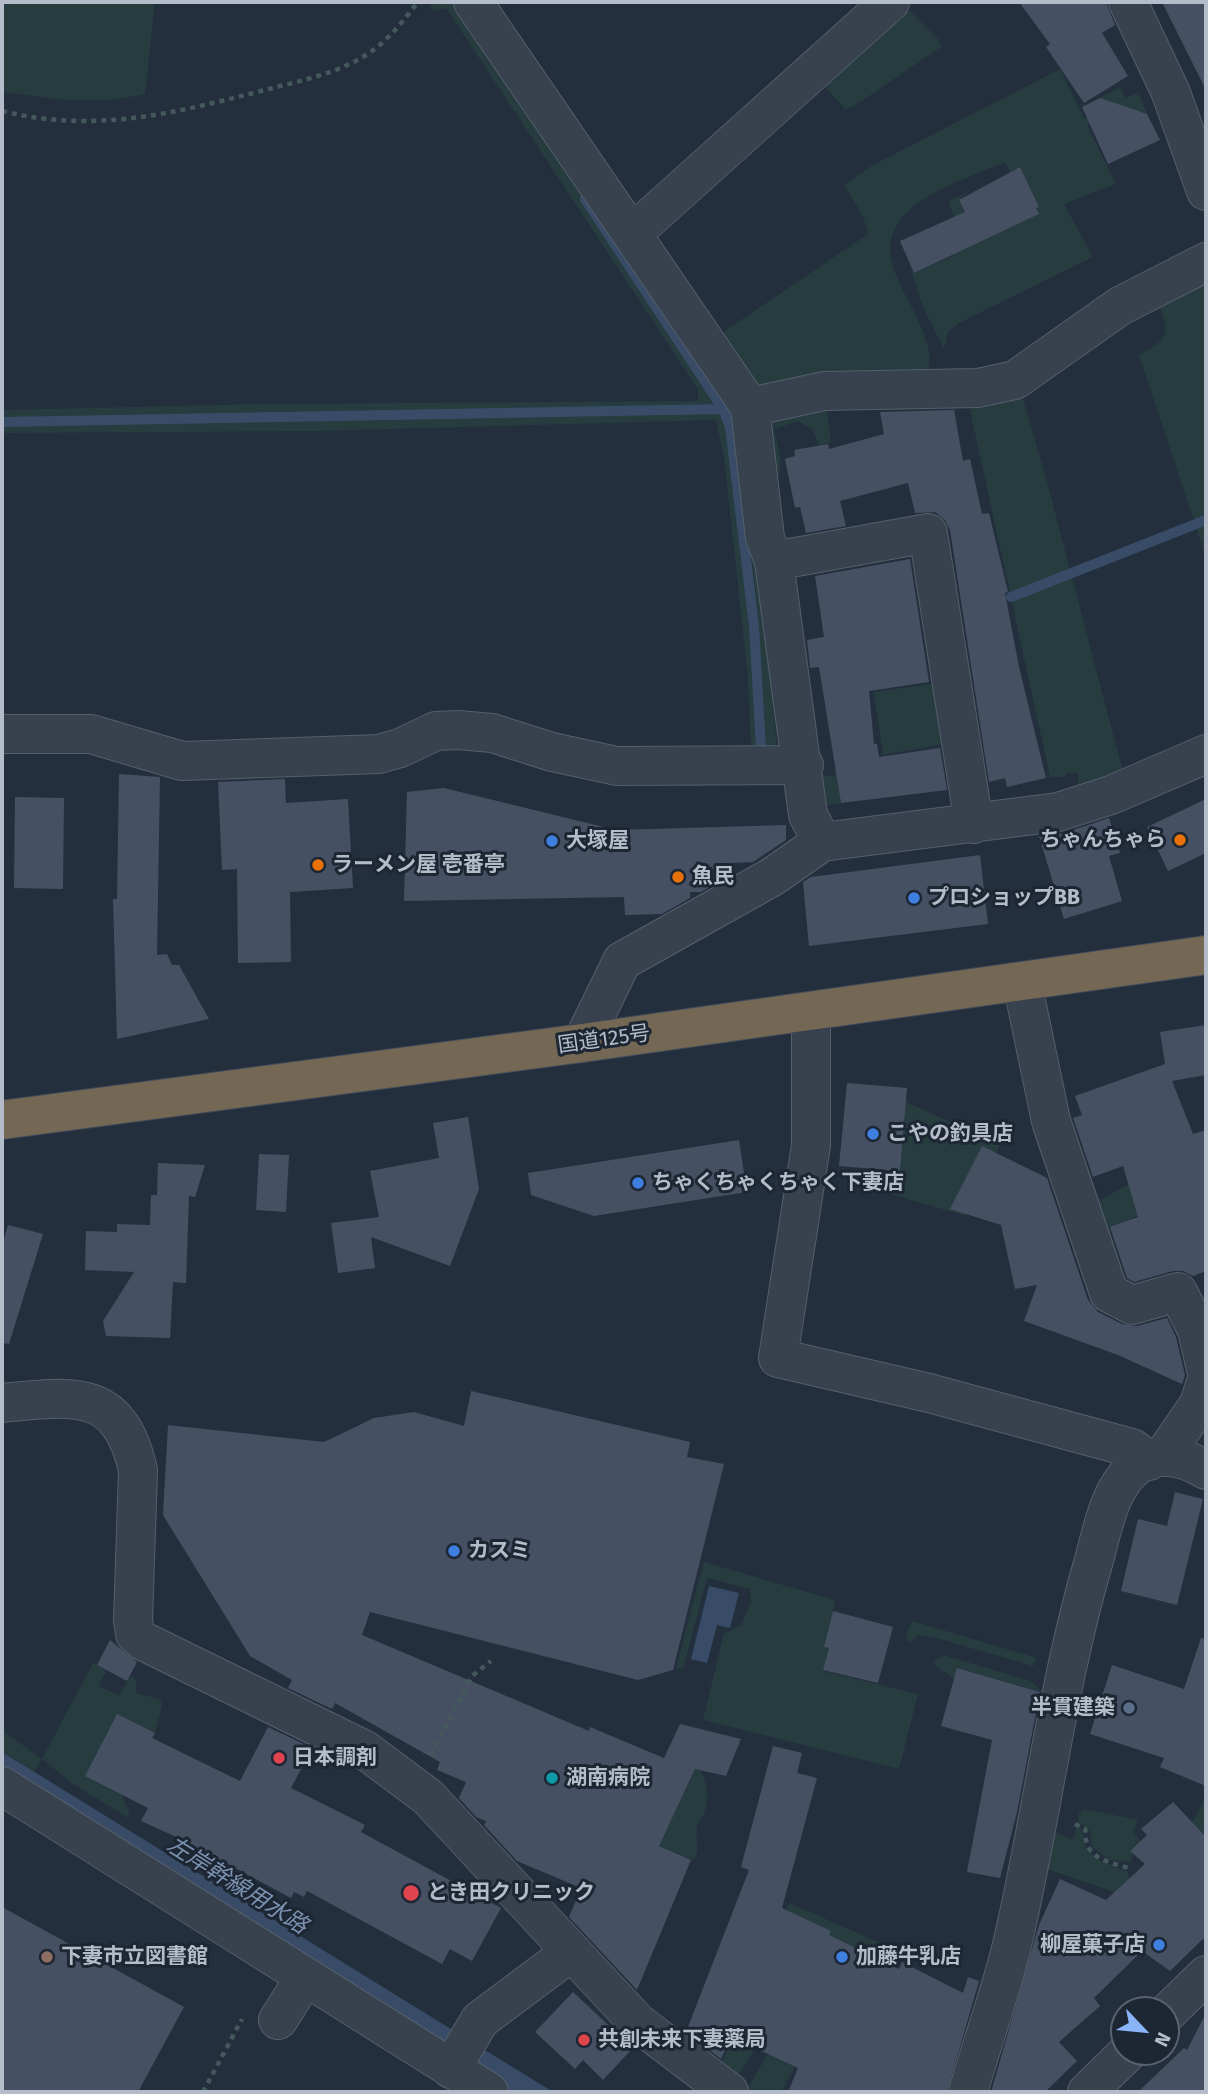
<!DOCTYPE html>
<html>
<head>
<meta charset="utf-8">
<style>
  body { margin:0 }
  #map { position:relative; width:1208px; height:2094px; overflow:hidden; background:#242f3e; font-family:"Fira Sans",sans-serif }
  canvas { display:block }
  .frame { position:absolute; inset:0; border:4px solid #b4bcc9; pointer-events:none }
  .north { position:absolute; left:1110px; top:1996px; width:70px; height:70px; box-sizing:border-box; background:#1d2633; border:2px solid #59626f; border-radius:50%; rotate:116deg; font-size:19px; font-weight:700; line-height:28px; text-align:center; color:#b4bcc9 }
  .north::after { content:''; display:block; margin:auto; width:24px; height:32px; background:#8ab4f8; clip-path:polygon(50% 0,100% 100%,50% 72%,0 100%) }
</style>
</head>
<body>
<div id="map">
<canvas width="1208" height="2094"></canvas>
<div class="frame"></div>
<div class="north">N</div>
</div>
<script>
const g = document.querySelector('canvas').getContext('2d');
g.lineJoin = 'round';
function fill(path, color) { g.fillStyle = color; g.fill(path, 'evenodd'); }
function stroke(path, color, width, dash) { g.strokeStyle = color; g.lineWidth = width; g.lineCap = dash ? 'butt' : 'round'; g.setLineDash(dash || []); g.stroke(path); }
function label(font, color, halo, rows, align = 'center') {
  g.font = font + ' "Fira Sans","Noto Sans JP",sans-serif'; g.lineWidth = 6; g.setLineDash([]); g.textBaseline = 'middle'; g.strokeStyle = halo; g.fillStyle = color; for (const [text, x, y, turn = 0] of rows) {
    g.save(); g.translate(x, y); g.rotate((+turn || 0) * Math.PI / 180); g.textAlign = isNaN(turn) ? turn : align; if (halo) g.strokeText(text, 0, 0); g.fillText(text, 0, 0); g.restore();
  }
}
const green = new Path2D(`
  M 2,2 L 155,2 L 145,94 C 89,106 57,99 2,92 Z
  M 433,2 L 468,2 L 732,398 L 763,579 L 777,750 L 751,748 L 748,677 L 724,457 L 716,420 L 317,431 L 2,433 L 2,410 L 263,404 L 698,401 L 698,389 L 446,8 L 434,11 L 430,8 Z
  M 903,4 L 938,39 L 941,47 L 853,107 L 845,109 L 819,80 Z
  M 1060,69 L 1084,119 L 1093,114 L 1089,104 L 1120,87 L 1126,98 L 1139,92 L 1147,114 C 1126,107 1106,116 1087,125 L 1116,184 L 1064,204 L 1093,257 L 959,323 L 948,332 L 944,349 L 923,307 L 909,263 L 914,273 L 953,256 L 944,235 L 957,222 L 949,204 L 951,199 L 969,192 L 959,200 L 979,242 L 1038,214 L 1036,208 L 1038,206 L 1020,168 L 1010,172 L 1005,162 C 962,182 877,202 892,263 C 898,286 915,309 923,332 C 928,345 933,360 927,373 L 766,395 L 713,339 L 868,234 L 863,216 L 844,185 L 873,165 Z
  M 1206,270 L 1206,557 L 1139,355 C 1174,337 1169,330 1155,296 Z
  M 1020,389 L 1046,478 L 1123,772 L 1078,784 L 1078,773 L 1066,773 L 1065,777 L 1050,777 L 968,401 Z
  M 826,402 L 831,442 L 819,445 L 813,430 L 798,421 L 774,429 C 778,446 786,469 774,485 L 760,421 Z
  M 944,682 L 953,742 L 883,755 L 874,692 Z
  M 819,773 L 832,777 L 837,773 L 841,803 L 817,807 Z
  M 906,1102 L 1000,1144 L 966,1216 L 883,1192 L 886,1170 L 900,1171 Z
  M 1129,1184 L 1158,1207 L 1109,1228 L 1124,1274 L 1116,1279 L 1093,1204 Z
  M 704,1562 L 835,1600 L 825,1647 L 829,1648 L 823,1671 L 918,1694 L 899,1769 L 703,1720 L 724,1633 L 740,1626 L 751,1603 L 750,1589 L 707,1578 L 683,1669 L 676,1668 Z
  M 912,1621 L 1037,1658 L 1033,1666 L 933,1637 L 918,1635 L 909,1643 L 906,1635 Z
  M 943,1655 L 1031,1681 L 1042,1692 L 958,1668 L 954,1679 L 932,1663 Z
  M 93,1663 L 106,1670 L 99,1686 L 119,1696 L 130,1676 L 136,1680 L 136,1693 L 160,1699 L 162,1705 L 155,1733 L 117,1714 L 85,1776 L 122,1795 L 129,1812 L 128,1818 L 72,1783 L 42,1759 L 34,1772 L 2,1751 L 2,1730 L 42,1759 Z
  M 697,1766 C 707,1778 710,1798 704,1814 C 702,1819 698,1822 697,1828 C 695,1841 701,1848 694,1860 L 654,1844 L 670,1813 L 675,1812 Z
  M 1206,1798 L 1206,1837 L 1190,1825 Z
  M 1084,1809 L 1138,1820 L 1133,1832 L 1141,1841 L 1130,1850 L 1133,1854 L 1131,1862 L 1109,1860 L 1093,1848 L 1089,1830 L 1078,1822 L 1079,1813 Z
  M 1076,1827 L 1081,1828 L 1086,1849 L 1101,1861 L 1128,1872 L 1129,1879 L 1123,1895 L 1038,1866 L 1052,1830 L 1071,1840 L 1075,1836 Z
  M 789,1903 L 885,1945 L 887,1948 L 880,1973 L 774,2019 L 736,2079 L 719,2070 ZM 806,1919 L 830,1931 L 829,1935 L 793,1946 Z
  M 768,2054 L 795,2067 L 781,2092 L 745,2092 Z`);
const water = new Path2D(`
  M 709,1586 L 739,1593 L 730,1628 L 717,1625 L 707,1663 L 691,1659 Z
  M 2,1752 L 553,2092 L 513,2092 L 2,1778 Z`);
const stream = new Path2D(`
  M 723,409 L 730,427 L 754,626 L 761,749
  M 2,422 L 723,409 L 585,199
  M 1011,597 L 1206,520`);
const building = new Path2D(`
  M 1019,2 L 1106,2 L 1115,25 L 1102,33 L 1128,76 L 1084,103 L 1046,47 L 1050,44 Z
  M 1162,2 L 1206,2 L 1206,90 Z
  M 1100,98 L 1147,114 L 1160,140 L 1108,164 L 1082,107 Z
  M 1020,167 L 1039,207 L 1036,208 L 1039,214 L 914,273 L 900,241 L 965,212 L 959,200 Z
  M 954,410 L 963,461 L 970,459 L 982,514 L 989,513 L 1008,592 L 1005,593 L 1019,667 L 1046,778 L 1007,787 L 1005,778 L 989,782 L 950,530 L 945,520 L 935,512 L 915,513 L 908,483 L 840,501 L 846,526 L 806,533 L 800,507 L 795,508 L 785,459 L 795,456 L 794,450 L 828,444 L 829,449 L 884,434 L 880,412 Z
  M 910,559 L 929,682 L 869,691 L 874,744 L 877,744 L 879,757 L 940,748 L 947,790 L 841,803 L 819,667 L 810,668 L 807,640 L 824,637 L 815,576 Z
  M 119,774 L 160,777 L 157,955 L 167,954 L 172,965 L 179,965 L 209,1019 L 117,1039 L 113,899 L 117,899 Z
  M 285,779 L 286,803 L 348,799 L 353,888 L 290,892 L 291,962 L 238,963 L 237,869 L 222,870 L 218,782 Z
  M 444,788 L 616,830 L 786,825 L 786,840 L 753,862 L 733,863 L 733,874 L 701,892 L 690,892 L 690,898 L 662,914 L 625,915 L 624,897 L 404,901 L 407,792 Z
  M 15,797 L 64,798 L 63,889 L 14,888 Z
  M 1206,799 L 1206,853 L 1168,871 L 1147,827 Z
  M 1109,818 L 1120,853 L 1109,856 L 1122,901 L 1064,919 L 1039,836 L 1064,833 Z
  M 980,855 L 988,924 L 809,946 L 803,882 L 811,877 Z
  M 1206,1025 L 1206,1075 L 1172,1081 L 1193,1134 L 1206,1130 L 1206,1271 L 1193,1276 L 1183,1271 L 1173,1271 L 1134,1282 L 1127,1278 L 1110,1227 L 1138,1217 L 1123,1166 L 1093,1177 L 1073,1118 L 1082,1115 L 1075,1096 L 1165,1064 L 1160,1032 Z
  M 847,1083 L 907,1088 L 900,1171 L 839,1166 Z
  M 468,1117 L 479,1189 L 450,1266 L 371,1237 L 375,1268 L 338,1273 L 331,1223 L 379,1217 L 370,1171 L 439,1158 L 433,1123 Z
  M 739,1140 L 747,1192 L 594,1216 L 531,1195 L 528,1173 Z
  M 982,1146 L 1047,1178 L 1088,1300 L 1098,1312 L 1122,1324 L 1137,1326 L 1167,1318 L 1176,1337 L 1185,1375 L 1182,1384 L 1118,1355 L 1024,1321 L 1037,1285 L 1015,1289 L 1001,1225 L 950,1209 Z
  M 259,1154 L 289,1155 L 286,1212 L 256,1210 Z
  M 158,1163 L 205,1165 L 195,1197 L 189,1196 L 186,1283 L 173,1282 L 170,1338 L 106,1336 L 103,1321 L 134,1272 L 85,1270 L 86,1231 L 117,1232 L 117,1224 L 150,1225 L 151,1195 L 157,1195 Z
  M 8,1225 L 43,1234 L 9,1344 L 2,1343 L 2,1246 Z
  M 471,1391 L 690,1442 L 687,1457 L 724,1464 L 673,1670 L 638,1680 L 370,1612 L 362,1635 L 589,1731 L 590,1727 L 664,1758 L 680,1724 L 741,1739 L 726,1776 L 695,1769 L 659,1846 L 691,1860 L 637,1990 L 569,1917 L 581,1888 L 517,1861 L 484,1825 L 486,1821 L 476,1817 L 459,1798 L 466,1782 L 437,1770 L 440,1762 L 335,1703 L 332,1709 L 288,1688 L 292,1680 L 250,1656 L 163,1515 L 168,1425 L 324,1442 L 374,1418 L 414,1412 L 464,1426 Z
  M 1175,1492 L 1203,1499 L 1177,1605 L 1121,1591 L 1138,1519 L 1167,1526 Z
  M 833,1611 L 893,1627 L 878,1683 L 823,1670 L 829,1648 L 824,1647 Z
  M 1201,1638 L 1206,1639 L 1206,1786 L 1160,1767 L 1164,1758 L 1090,1734 L 1112,1665 L 1184,1689 Z
  M 110,1640 L 137,1662 L 127,1681 L 97,1665 Z
  M 957,1668 L 1040,1692 L 1017,1812 L 1000,1878 L 967,1872 L 992,1740 L 941,1726 Z
  M 117,1714 L 155,1733 L 152,1738 L 240,1781 L 268,1727 L 312,1748 L 291,1788 L 365,1825 L 361,1832 L 501,1908 L 472,1961 L 450,1949 L 442,1964 L 307,1891 L 304,1897 L 294,1892 L 291,1898 L 183,1840 L 141,1821 L 148,1808 L 85,1776 Z
  M 773,1746 L 802,1753 L 797,1773 L 817,1778 L 782,1908 L 831,1931 L 829,1935 L 899,1969 L 902,1962 L 963,1993 L 968,1977 L 979,1981 L 947,2092 L 788,2092 L 798,2068 L 731,2037 L 721,2059 L 686,2032 L 749,1870 L 741,1867 Z
  M 1173,1802 L 1206,1837 L 1206,1936 L 1170,1971 L 1142,1951 L 1094,1998 L 1100,2006 L 1059,2042 L 1077,2061 L 1045,2092 L 991,2092 L 1039,1925 L 1060,1879 L 1106,1900 L 1145,1864 L 1130,1851 L 1147,1835 L 1141,1829 Z
  M 2,1907 L 184,2007 L 138,2092 L 2,2092 Z
  M 573,1992 L 633,2048 L 603,2080 L 583,2060 L 575,2069 L 535,2032 Z
  M 1206,2013 L 1206,2092 L 1138,2092 L 1184,2048 L 1187,2050 Z`);
const path = new Path2D(`
  M 2,111 C 95,134 175,113 265,90 C 299,81 336,74 366,55 C 387,42 403,21 418,2
  M 431,1755 L 472,1676 L 491,1661
  M 1075,1824 L 1085,1829 C 1086,1834 1085,1841 1088,1846 C 1094,1860 1115,1864 1129,1868
  M 203,2092 L 242,2019`);
const minor = new Path2D(`
  M 473,2 L 750,407 L 765,538 L 774,561 L 808,815 L 822,842
  M 1128,2 L 1171,93 L 1206,191
  M 633,233 L 890,2
  M 750,407 L 824,391 L 978,388 L 1015,380 L 1120,306 L 1206,262
  M 774,561 L 928,533 L 974,824
  M 2,734 L 91,734 L 182,761 L 379,754 L 400,748 L 436,731 L 458,730 L 492,733 L 552,752 L 617,766 L 804,765
  M 1022,982 L 1051,1121 L 1109,1293 L 1132,1305 L 1178,1292 L 1197,1330 L 1206,1369
  M 811,1011 L 811,1145 L 778,1358 L 929,1393 L 1132,1448 L 1149,1461
  M 582,1043 L 622,961 L 772,877 L 822,842 L 1058,812 L 1111,795 L 1206,754
  M 2,1403 C 74,1396 119,1387 138,1470 L 133,1620 L 135,1634 L 143,1641 L 365,1750 L 428,1797 L 638,2023 L 729,2092
  M 1164,1455 L 1199,1404 L 1206,1382
  M 2,1786 L 489,2092
  M 1166,2014 L 1206,1975
  M 278,2020 L 304,1979
  M 451,2069 L 480,2020 L 571,1952
  M 968,2092 C 982,2043 1000,1994 1012,1945 C 1042,1817 1057,1686 1094,1560 C 1102,1531 1109,1490 1133,1469 C 1156,1448 1184,1457 1206,1470
  M 1087,2092 L 1128,2052`);
const highway = new Path2D(`
  M 2,1120 L 582,1043 L 1206,955`);
const markers = [
  [1180,840,7,"#e8710a"],
  [552,841,7,"#3f7fe0"],
  [318,865,7,"#e8710a"],
  [678,877,7,"#e8710a"],
  [914,898,7,"#3f7fe0"],
  [873,1134,7,"#3f7fe0"],
  [638,1183,7,"#3f7fe0"],
  [454,1551,7,"#3f7fe0"],
  [1129,1708,7,"#5c6f8a"],
  [279,1758,7,"#e0444e"],
  [552,1778,7,"#0f9aa8"],
  [411,1893,9,"#e0444e"],
  [1159,1945,7,"#3f7fe0"],
  [47,1957,7,"#8d6e63"],
  [842,1957,7,"#3f7fe0"],
  [584,2040,7,"#e0444e"]
];
const poiNames = [
  ["ちゃんちゃら",1166,840,"right"],
  ["大塚屋",566,841],
  ["ラーメン屋 壱番亭",332,865],
  ["魚民",692,877],
  ["プロショップBB",928,898],
  ["こやの釣具店",887,1134],
  ["ちゃくちゃくちゃく下妻店",652,1183],
  ["カスミ",468,1551],
  ["半貫建築",1115,1708,"right"],
  ["日本調剤",293,1758],
  ["湖南病院",566,1778],
  ["とき田クリニック",427,1893],
  ["柳屋菓子店",1145,1945,"right"],
  ["下妻市立図書館",61,1957],
  ["加藤牛乳店",856,1957],
  ["共創未来下妻薬局",598,2040]
];
const streetNames = [
  ["国道125号",604,1040,-8]
];
const waterNames = [
  ["左岸幹線用水路",237,1886,32]
];
fill(green, '#263c3f');
fill(water, '#394c67');
stroke(stream, '#394c67', 10);
fill(building, '#455162');
stroke(minor, '#565f6c', 40);
stroke(highway, '#434c59', 40);
stroke(path, '#44595c', 4.5, [5, 5]);
stroke(minor, '#38414e', 38);
stroke(highway, '#746855', 38);
for (const [x, y, r, color] of markers) { const dot = new Path2D(); dot.arc(x, y, r, 0, 2 * Math.PI); g.fillStyle = color; g.fill(dot); stroke(dot, '#1d2633', 2.5); }
label('bold 21px', '#b4bcc9', '#1d2633', poiNames, 'left');
label('21px', '#b4bcc9', '#1d2633', streetNames);
label('italic 23px', '#7c92b1', '#1d2633', waterNames);
</script>
</body>
</html>
